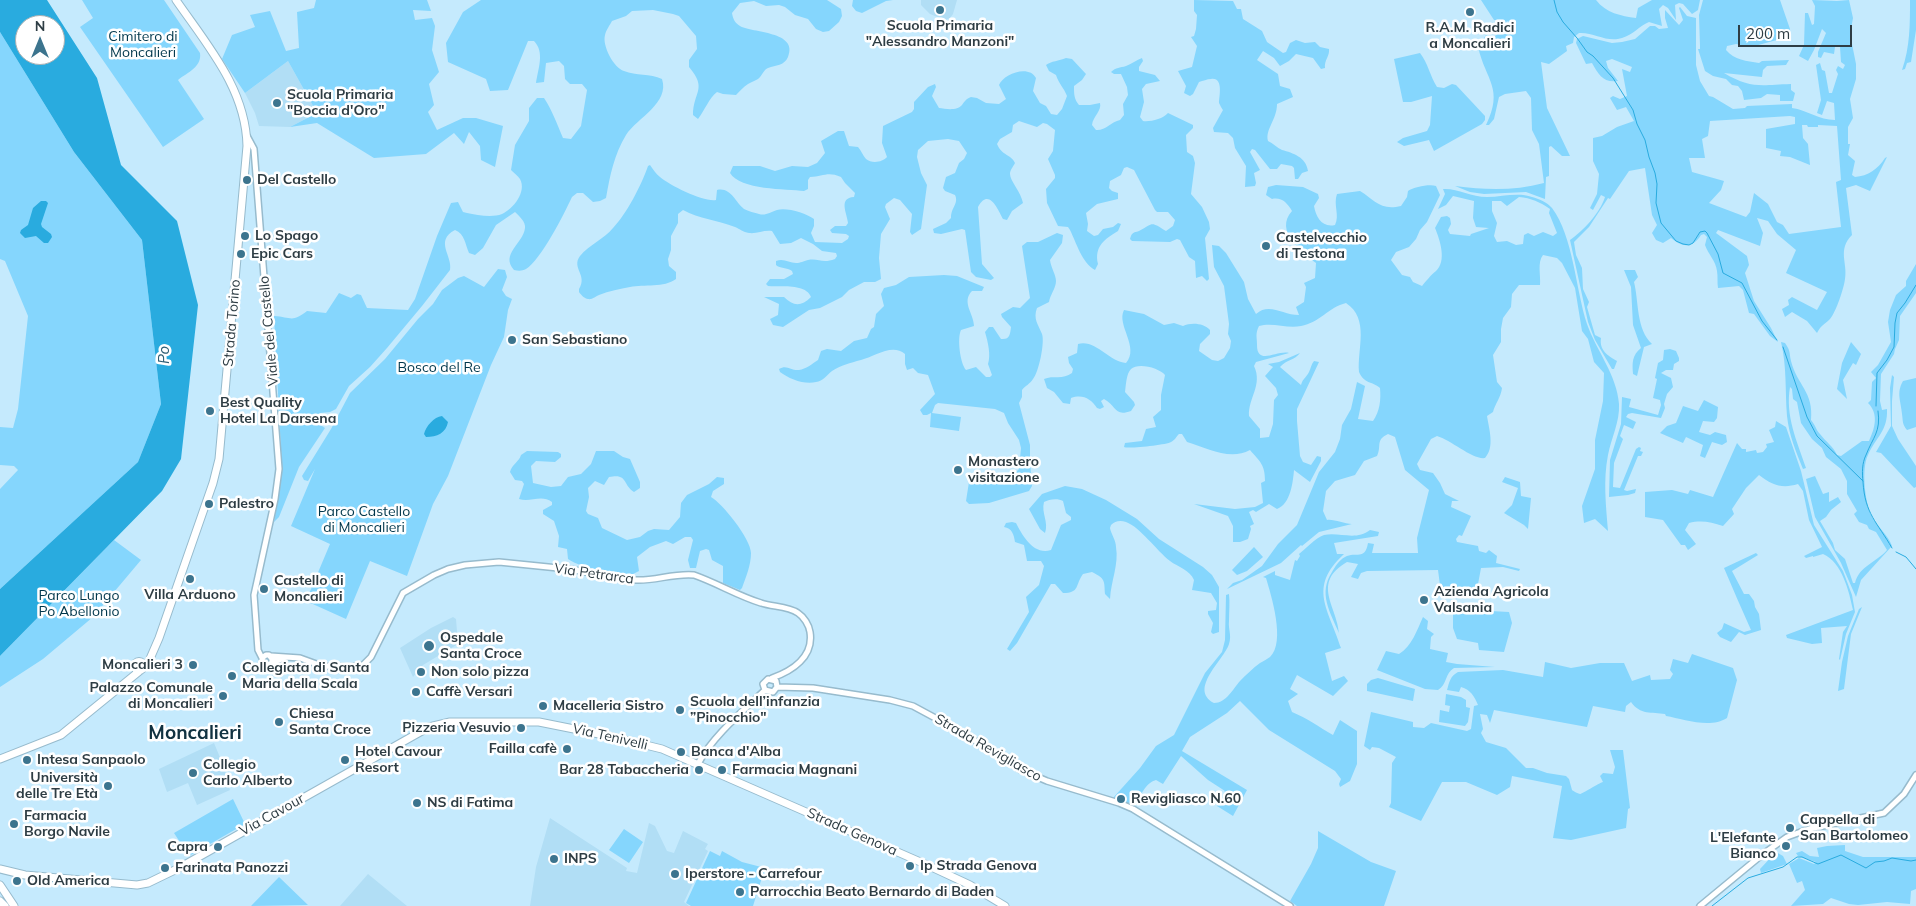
<!DOCTYPE html>
<html>
<head>
<meta charset="utf-8">
<style>
  body { margin:0 }
  #map { position:relative; width:1916px; height:906px; overflow:hidden; background:#c5eafd; font-family:Mulish,sans-serif }
  canvas { display:block }
  .north { position:absolute; left:15px; top:15px; width:50px; height:50px; box-sizing:border-box; background:#fff; border:1px solid #abb1b4; border-radius:50%; rotate:0deg; font-size:14px; font-weight:700; line-height:20px; text-align:center; color:#2e3d44 }
  .north::after { content:''; display:block; margin:auto; width:18px; height:22px; background:#3c748e; clip-path:polygon(50% 0,100% 100%,50% 72%,0 100%) }
  .scale { position:absolute; left:1738px; top:25px; width:114px; height:22px; box-sizing:border-box; border:2px solid #2e3d44; border-top:0; padding-left:6px; font-size:15px; line-height:18px; white-space:nowrap; color:#2e3d44; -webkit-text-stroke:4px #fff; paint-order:stroke }
</style>
</head>
<body>
<div id="map">
<canvas width="1916" height="906"></canvas>
<div class="north">N</div>
<div class="scale">200 m</div>
</div>
<script>
const g = document.querySelector('canvas').getContext('2d');
g.lineJoin = 'round';
function fill(path, color) { g.fillStyle = color; g.fill(path, 'evenodd'); }
function stroke(path, color, width, dash) { g.strokeStyle = color; g.lineWidth = width; g.lineCap = dash ? 'butt' : 'round'; g.setLineDash(dash || []); g.stroke(path); }
function label(font, color, halo, rows, align = 'center') {
  g.font = font + ' Mulish,sans-serif'; g.lineWidth = 5; g.setLineDash([]); g.textBaseline = 'middle'; g.strokeStyle = halo; g.fillStyle = color; for (const [text, x, y, turn = 0] of rows) {
    g.save(); g.translate(x, y); g.rotate((+turn || 0) * Math.PI / 180); g.textAlign = isNaN(turn) ? turn : align; if (halo) g.strokeText(text, 0, 0); g.fillText(text, 0, 0); g.restore();
  }
}
const built = new Path2D(`
  M 921,0 L 957,0 L 953,14 L 950,18 L 945,20 L 930,14 L 921,5 Z
  M 288,61 L 317,113 L 290,127 L 259,126 L 255,113 L 245,93 Z
  M 453,617 L 456,619 L 458,644 L 423,665 L 413,677 L 400,648 L 431,628 Z
  M 214,743 L 224,767 L 230,790 L 197,805 L 188,783 L 167,792 L 159,769 Z
  M 550,818 L 627,868 L 626,871 L 637,873 L 649,823 L 655,826 L 667,851 L 674,853 L 683,831 L 708,844 L 705,849 L 708,851 L 684,902 L 689,906 L 530,906 L 536,867 Z
  M 368,874 L 407,906 L 340,906 Z`);
const green = new Path2D(`
  M 82,0 L 164,0 L 200,53 C 202,67 188,72 178,80 L 204,119 L 163,147 L 80,27 L 93,18 Z
  M 316,0 L 427,0 L 431,11 L 413,10 L 415,20 L 432,18 L 435,26 L 432,50 L 439,72 L 429,84 L 434,105 L 428,112 L 437,130 L 463,118 L 476,118 L 503,126 L 495,167 L 481,160 L 480,146 L 469,132 L 464,144 L 454,133 L 426,154 L 374,158 L 317,123 L 290,127 L 317,113 L 288,61 L 245,93 L 222,59 L 232,35 L 255,27 L 250,15 L 270,11 L 286,51 L 299,48 L 297,12 L 314,8 Z
  M 481,0 L 827,0 L 841,9 L 842,16 L 839,22 L 829,31 L 823,32 L 816,29 L 808,19 L 795,15 L 785,7 L 779,5 L 766,6 L 754,1 L 740,3 L 732,13 C 733,19 735,23 740,26 C 752,33 799,31 788,57 C 784,66 776,65 768,68 C 764,69 762,76 758,79 C 755,81 751,82 748,84 C 743,87 740,91 736,95 L 723,94 L 717,92 C 709,98 705,110 698,119 L 693,115 C 693,92 708,89 689,67 L 689,60 L 697,49 L 696,36 L 679,16 L 673,14 L 653,10 L 632,11 L 626,16 L 612,21 C 610,25 606,30 605,35 C 602,46 614,68 624,71 C 636,76 650,73 662,79 C 670,103 637,118 626,135 C 614,155 610,175 606,198 L 600,201 L 593,202 L 583,193 L 577,193 L 572,197 C 564,214 541,260 526,269 C 522,271 519,271 514,270 C 500,254 523,244 525,228 C 526,222 519,216 515,212 L 496,225 L 483,248 L 475,255 L 469,253 C 465,244 465,234 455,230 C 434,241 453,256 450,270 L 422,306 L 387,348 L 370,367 L 349,386 L 336,409 L 330,412 L 320,413 L 316,422 L 325,428 L 299,467 L 279,517 L 274,522 L 282,470 L 274,316 C 291,317 292,323 307,311 L 326,313 L 339,293 L 351,298 L 357,294 L 361,295 L 367,308 L 408,310 L 415,299 L 437,236 L 451,203 L 458,202 L 463,212 L 467,213 C 477,215 492,218 502,214 C 513,209 527,192 520,179 C 518,176 514,173 511,170 L 515,145 L 529,121 L 529,108 L 537,98 L 544,98 C 552,110 557,124 563,138 L 571,139 L 581,126 L 587,90 L 582,84 L 570,84 L 565,79 L 564,66 L 559,61 L 546,63 L 544,82 L 536,83 C 538,69 545,52 534,41 L 528,41 L 508,90 L 490,91 L 486,79 L 448,62 L 446,43 L 463,12 Z
  M 853,0 L 893,0 L 886,1 L 862,13 L 856,11 L 852,6 Z
  M 1194,0 L 1233,1 L 1237,9 L 1241,9 L 1243,19 L 1262,31 L 1267,42 L 1283,53 L 1286,52 L 1290,43 L 1296,40 L 1305,43 L 1315,42 L 1320,47 L 1329,49 C 1330,56 1324,60 1325,68 L 1321,69 L 1313,58 L 1296,54 L 1289,61 L 1280,66 L 1274,58 L 1263,51 L 1257,60 L 1278,74 L 1280,86 L 1290,89 L 1293,97 L 1277,104 C 1277,120 1265,129 1268,141 C 1273,143 1277,148 1282,150 C 1293,153 1306,157 1308,171 L 1302,173 L 1298,179 L 1295,179 L 1294,168 L 1292,166 L 1281,164 L 1277,169 L 1270,169 L 1255,150 L 1252,149 L 1250,152 L 1260,170 L 1254,173 L 1256,183 L 1255,186 L 1245,187 L 1246,166 L 1235,148 L 1233,138 L 1228,133 L 1214,132 L 1213,128 L 1223,110 C 1222,109 1220,105 1219,103 C 1219,97 1224,77 1211,79 C 1207,79 1203,81 1199,82 L 1193,94 L 1190,96 L 1184,93 L 1186,86 L 1178,71 L 1192,67 L 1197,46 L 1191,37 L 1194,36 L 1196,29 L 1197,15 L 1194,11 Z
  M 1481,0 L 1596,0 C 1606,13 1621,16 1636,18 L 1638,8 L 1652,0 L 1700,0 L 1698,10 L 1692,14 L 1683,4 L 1679,3 L 1675,5 L 1676,20 L 1668,8 L 1663,5 L 1659,9 L 1662,26 L 1649,22 C 1639,26 1633,35 1622,38 C 1607,43 1594,32 1579,33 L 1574,37 L 1573,43 L 1566,46 L 1567,51 L 1549,64 L 1541,62 L 1547,108 L 1570,156 L 1562,156 L 1551,146 L 1549,147 L 1549,176 L 1546,177 L 1545,199 L 1526,192 L 1484,194 L 1470,192 L 1455,186 C 1486,190 1514,191 1544,183 L 1539,144 L 1532,130 L 1531,98 L 1526,91 L 1505,94 L 1499,97 L 1494,119 L 1489,125 L 1486,125 C 1504,88 1486,81 1478,47 L 1486,35 L 1495,36 L 1511,24 L 1508,21 L 1504,23 L 1501,20 L 1494,20 Z
  M 1703,0 L 1780,0 L 1790,29 L 1784,38 L 1751,47 L 1736,44 L 1727,46 L 1726,50 C 1734,60 1747,61 1759,63 L 1762,61 L 1789,60 L 1786,65 L 1767,66 L 1763,70 L 1762,77 L 1724,73 C 1751,89 1760,85 1791,84 L 1791,90 L 1795,93 L 1793,101 L 1780,101 L 1780,95 L 1767,94 L 1761,98 L 1744,100 L 1742,91 L 1738,86 L 1732,85 L 1726,79 L 1713,76 L 1705,71 L 1698,49 L 1700,49 L 1700,46 L 1699,15 Z
  M 1812,0 L 1837,1 L 1849,0 L 1853,18 L 1850,34 L 1856,64 L 1856,79 L 1850,99 L 1853,118 L 1848,127 L 1848,144 L 1850,144 L 1848,155 L 1855,161 L 1852,175 L 1855,177 C 1868,176 1878,169 1885,158 L 1887,157 L 1870,191 L 1856,185 L 1846,188 L 1852,235 C 1837,250 1848,263 1845,279 C 1844,288 1836,312 1830,319 C 1824,325 1822,324 1817,333 L 1807,321 L 1792,312 L 1785,317 L 1782,309 L 1789,305 L 1788,300 L 1792,297 L 1817,310 L 1827,292 L 1786,273 L 1796,250 L 1777,234 L 1768,221 L 1757,218 L 1763,233 L 1760,246 L 1718,230 L 1716,233 L 1747,256 L 1749,265 L 1745,273 L 1754,301 L 1771,328 L 1778,342 L 1770,336 L 1754,314 L 1749,313 L 1743,290 L 1739,286 L 1718,288 C 1717,282 1718,277 1717,271 C 1716,261 1708,254 1705,245 L 1707,237 L 1704,234 L 1701,235 C 1693,248 1682,248 1671,238 L 1663,243 L 1656,240 L 1652,233 L 1657,225 L 1652,215 L 1645,168 L 1629,171 L 1610,199 L 1608,198 L 1589,227 L 1574,242 L 1576,255 L 1582,268 L 1583,289 L 1589,302 L 1587,307 L 1595,335 L 1601,338 C 1599,350 1608,356 1617,361 L 1614,369 L 1612,369 L 1595,340 L 1588,322 L 1570,240 C 1583,231 1600,213 1605,197 L 1601,195 L 1593,210 L 1590,208 L 1597,194 L 1599,174 L 1593,161 L 1593,138 L 1602,136 L 1617,127 L 1634,121 L 1626,107 L 1617,110 L 1610,98 L 1613,96 L 1620,99 L 1627,96 L 1622,69 L 1630,72 L 1632,67 L 1612,59 L 1606,61 L 1608,68 L 1618,81 C 1603,83 1599,75 1592,63 L 1586,64 L 1576,43 L 1577,39 L 1583,36 L 1612,43 L 1622,42 L 1635,39 L 1650,26 L 1655,26 L 1659,29 L 1668,28 L 1665,18 L 1665,10 L 1679,25 L 1683,20 L 1679,8 L 1680,7 L 1687,16 L 1696,18 L 1696,65 L 1700,81 L 1709,96 L 1713,97 L 1733,109 L 1745,108 L 1747,106 L 1792,104 L 1792,108 C 1807,110 1819,120 1835,120 L 1834,103 L 1827,101 L 1822,115 L 1817,113 L 1821,100 L 1816,65 L 1820,63 L 1822,70 L 1825,71 L 1829,93 L 1832,93 L 1838,74 L 1836,70 L 1838,66 L 1843,69 L 1845,65 L 1841,62 L 1840,47 L 1838,45 L 1835,47 L 1834,54 L 1824,52 L 1821,58 L 1818,57 L 1818,52 L 1826,33 L 1822,29 L 1814,50 L 1808,61 L 1799,56 L 1804,45 L 1805,13 L 1808,13 L 1812,25 L 1814,24 L 1815,6 ZM 1790,116 L 1795,117 L 1795,124 L 1766,129 L 1766,148 L 1781,151 L 1780,156 L 1790,157 L 1810,165 L 1808,144 L 1803,138 L 1802,125 L 1807,125 L 1808,127 L 1818,127 L 1818,125 L 1837,126 L 1841,180 L 1836,182 L 1841,227 L 1789,234 L 1783,225 L 1777,222 L 1768,204 L 1754,193 L 1750,212 L 1746,217 L 1709,203 L 1721,190 L 1724,181 L 1692,172 L 1689,158 L 1705,158 L 1702,139 L 1708,136 L 1710,121 Z
  M 1910,0 L 1916,0 L 1916,30 L 1911,62 L 1907,63 L 1905,69 L 1902,70 C 1910,47 1910,24 1910,0 Z
  M 0,32 L 74,152 L 142,240 L 161,404 L 138,462 L 0,589 L 0,489 L 18,470 L 14,466 L 0,465 L 0,427 L 13,428 L 18,409 L 28,316 L 5,261 L 0,259 Z
  M 1420,53 C 1428,63 1430,76 1437,87 L 1444,88 L 1452,84 L 1456,85 L 1485,116 L 1485,120 L 1482,124 L 1434,151 L 1429,140 L 1404,146 L 1397,142 L 1403,138 L 1427,131 L 1430,125 L 1432,96 L 1411,102 L 1403,102 L 1394,59 Z
  M 1066,58 L 1072,59 L 1086,74 L 1082,80 L 1074,86 C 1074,94 1074,99 1079,105 L 1090,105 L 1100,103 C 1102,111 1093,116 1092,125 L 1096,130 C 1105,131 1111,122 1120,120 L 1124,115 L 1123,104 L 1128,95 L 1127,87 L 1121,74 L 1114,74 L 1111,72 C 1116,67 1120,68 1126,66 C 1131,64 1137,60 1142,58 L 1143,61 L 1139,67 L 1139,71 L 1155,75 L 1160,81 L 1146,84 L 1142,89 L 1144,102 L 1140,117 L 1143,121 C 1150,122 1163,119 1168,113 L 1193,125 L 1193,128 L 1186,135 L 1187,152 L 1193,156 L 1195,163 L 1191,194 L 1202,207 L 1209,222 L 1210,229 L 1205,238 L 1209,279 L 1207,281 L 1202,276 L 1196,278 L 1195,261 L 1189,257 L 1180,240 L 1177,239 L 1170,242 L 1132,241 L 1130,239 C 1132,232 1133,233 1139,231 C 1154,223 1150,221 1166,231 L 1173,226 L 1175,220 L 1168,212 L 1157,212 L 1155,210 L 1134,170 L 1127,167 L 1124,168 L 1121,175 L 1110,181 L 1109,188 L 1112,191 L 1118,193 L 1118,199 L 1097,204 L 1086,213 L 1088,224 L 1087,231 L 1094,236 L 1098,235 L 1103,229 L 1113,227 L 1118,223 L 1121,224 L 1118,231 C 1105,239 1094,246 1098,264 L 1095,270 C 1082,263 1076,242 1070,230 L 1068,227 L 1058,226 L 1047,203 L 1046,189 L 1055,178 L 1055,175 L 1048,159 L 1053,151 L 1055,130 L 1047,124 L 1043,123 L 1037,127 L 1019,121 L 1013,125 L 1012,132 L 1000,139 L 997,144 C 1002,156 1011,154 1015,163 C 1013,167 1010,170 1010,174 C 1010,181 1021,192 1023,203 L 1012,211 L 1007,220 L 1003,219 C 998,210 989,187 978,207 L 982,264 L 994,278 L 991,280 L 976,277 L 971,272 L 965,230 L 962,229 L 941,234 L 934,233 L 933,229 L 946,223 L 951,218 C 951,207 959,204 955,195 L 945,191 L 943,188 L 946,177 L 955,173 L 959,163 L 964,159 L 967,153 L 959,141 L 948,139 L 928,141 L 918,150 L 917,157 L 921,173 L 927,185 L 921,229 L 912,235 L 910,232 L 912,214 L 900,200 L 894,198 L 886,204 L 885,207 L 890,219 L 881,234 L 879,258 L 881,279 L 875,282 L 864,282 L 849,290 L 842,297 L 820,308 L 809,310 L 783,327 L 773,325 L 770,319 L 778,315 L 779,304 L 764,297 L 784,297 C 793,306 801,307 811,297 C 806,283 780,287 768,286 L 766,284 L 770,279 L 784,279 L 793,274 L 792,271 C 787,267 780,269 776,265 L 776,261 C 784,258 789,263 796,263 C 801,263 803,261 808,260 C 819,258 822,264 835,259 L 837,256 L 836,253 L 822,251 L 813,244 L 801,238 L 791,243 L 780,244 L 772,231 C 763,230 757,234 749,233 C 743,232 740,229 735,227 C 718,220 699,219 683,210 L 678,214 L 678,223 L 671,236 L 671,250 L 668,259 L 669,266 L 676,272 L 676,279 C 664,288 644,284 630,287 C 620,289 609,291 599,295 C 596,296 592,300 588,299 C 585,299 581,295 579,292 L 579,289 C 588,275 571,268 580,256 C 589,245 604,239 613,228 C 626,215 642,184 648,166 L 650,165 C 653,169 656,174 660,177 C 671,186 703,202 716,200 L 717,190 C 731,187 735,202 744,209 C 748,211 755,213 759,214 C 766,216 770,212 777,210 C 786,207 806,213 814,219 L 814,226 L 811,233 L 815,242 L 842,243 L 848,239 L 849,236 L 846,234 L 832,233 L 830,230 L 835,226 L 846,226 L 848,223 C 847,213 838,198 854,197 L 855,193 L 845,183 L 841,177 C 827,171 823,177 810,177 L 808,180 L 808,189 L 804,191 C 786,189 740,190 730,173 L 733,166 L 760,166 L 775,171 L 792,166 L 808,167 L 817,163 L 825,153 L 821,141 L 838,131 L 844,131 L 849,146 L 858,147 C 861,150 863,156 866,159 C 872,164 883,162 887,157 L 882,143 L 883,126 L 912,112 L 914,109 L 914,102 L 928,87 L 935,84 L 936,87 L 932,96 L 939,108 C 946,109 957,111 962,105 C 965,101 966,99 971,97 L 977,98 L 986,103 L 999,104 L 1006,99 L 999,85 C 1003,74 1029,64 1036,78 L 1033,91 L 1040,103 L 1046,106 L 1051,114 L 1057,115 L 1062,109 L 1067,96 C 1064,88 1059,84 1056,75 L 1049,71 L 1046,65 C 1051,61 1059,61 1066,58 Z
  M 1276,185 L 1303,187 L 1318,194 L 1319,198 L 1314,206 C 1316,217 1322,228 1335,225 C 1340,215 1333,205 1337,194 L 1360,191 C 1375,200 1380,211 1401,206 L 1407,197 L 1408,191 C 1414,187 1429,184 1436,186 L 1440,195 L 1427,222 L 1420,230 L 1416,239 L 1409,247 L 1396,252 L 1391,260 L 1402,275 L 1410,277 L 1413,282 L 1422,286 C 1427,280 1430,276 1436,271 C 1447,261 1440,240 1435,228 L 1441,217 L 1447,216 L 1450,218 L 1451,224 L 1448,230 L 1450,234 L 1470,236 L 1471,234 L 1489,228 L 1476,227 L 1473,218 L 1474,201 L 1453,196 L 1446,205 L 1438,209 L 1445,194 L 1443,189 C 1457,188 1471,197 1487,197 C 1502,197 1518,192 1532,197 C 1539,199 1547,202 1552,208 C 1573,235 1576,291 1587,324 C 1596,350 1617,375 1619,404 C 1620,422 1611,438 1608,455 C 1603,480 1606,506 1608,531 L 1595,519 L 1584,523 L 1582,506 L 1595,469 L 1595,440 L 1603,401 L 1604,373 L 1594,362 L 1588,339 L 1582,331 L 1575,288 L 1562,263 L 1557,258 L 1543,255 C 1537,262 1541,276 1540,285 L 1519,285 L 1512,294 L 1511,307 L 1503,318 L 1501,329 L 1501,342 L 1493,355 L 1497,382 L 1502,388 C 1501,397 1495,404 1493,412 L 1487,416 C 1489,429 1495,447 1485,458 C 1473,460 1451,440 1437,436 L 1431,439 L 1417,464 L 1420,470 L 1433,473 L 1440,483 L 1445,494 L 1459,501 L 1452,501 L 1451,507 L 1471,516 L 1462,536 L 1459,535 L 1456,539 L 1457,542 L 1478,546 L 1479,551 L 1486,553 L 1489,550 L 1497,556 L 1496,563 L 1520,569 L 1519,571 L 1503,567 L 1481,568 L 1476,595 L 1441,593 L 1438,570 L 1367,571 L 1361,573 L 1358,579 L 1351,577 L 1358,564 L 1347,562 C 1311,583 1337,606 1339,633 C 1330,612 1318,593 1332,572 C 1335,567 1339,560 1345,557 C 1356,551 1365,561 1368,543 L 1374,544 L 1372,553 L 1418,553 L 1417,538 L 1429,490 L 1405,470 L 1395,437 L 1388,434 C 1375,440 1382,446 1377,456 L 1364,461 L 1355,475 L 1335,481 L 1326,491 L 1323,511 L 1327,520 C 1334,519 1344,524 1352,524 L 1319,532 L 1302,546 L 1301,545 L 1281,563 L 1227,589 L 1233,583 L 1242,580 L 1262,566 L 1278,544 L 1297,525 L 1319,472 L 1335,452 L 1340,439 L 1342,425 L 1351,409 L 1357,382 L 1365,386 L 1358,419 L 1373,421 C 1380,411 1381,400 1380,388 C 1372,381 1364,384 1359,372 C 1357,349 1370,319 1346,303 C 1329,307 1319,323 1301,326 C 1287,329 1273,322 1259,326 C 1255,334 1257,337 1257,345 C 1257,366 1277,350 1289,353 L 1256,362 L 1254,366 C 1263,385 1248,398 1249,416 L 1260,429 L 1260,438 L 1269,437 L 1273,424 L 1274,400 L 1278,395 L 1276,388 L 1265,376 L 1273,367 L 1268,364 L 1279,362 L 1300,353 C 1295,360 1286,360 1280,367 L 1301,385 C 1303,378 1306,378 1309,372 C 1311,368 1311,365 1314,361 L 1319,362 L 1297,409 L 1297,421 L 1300,456 L 1303,462 L 1311,465 L 1317,456 L 1321,457 L 1321,461 L 1310,482 L 1294,470 C 1293,481 1291,504 1277,509 L 1269,504 L 1256,512 L 1253,510 L 1249,512 L 1254,524 L 1250,526 L 1251,529 L 1248,539 L 1240,542 L 1233,542 L 1233,526 L 1228,516 L 1194,504 L 1235,509 L 1255,507 L 1263,503 L 1261,483 L 1265,481 C 1265,464 1260,462 1250,450 C 1230,461 1207,448 1187,442 L 1182,434 L 1179,434 C 1176,437 1175,440 1171,442 C 1166,445 1128,449 1124,447 L 1125,443 L 1142,441 L 1146,429 L 1156,427 L 1153,417 L 1161,410 L 1161,395 L 1165,375 C 1160,368 1138,362 1131,369 C 1126,374 1126,386 1125,392 L 1134,402 L 1135,405 L 1131,411 C 1114,417 1117,406 1104,399 L 1101,401 L 1104,407 L 1100,409 L 1097,408 C 1091,399 1083,394 1071,398 L 1070,404 L 1063,403 L 1054,392 L 1047,388 L 1044,379 C 1053,375 1063,380 1072,373 L 1073,369 L 1069,363 L 1068,357 L 1077,353 L 1078,344 C 1096,339 1109,362 1126,363 C 1140,347 1116,325 1124,310 L 1144,314 L 1164,325 L 1174,323 L 1183,326 C 1191,322 1204,323 1210,330 L 1210,334 L 1200,344 L 1199,351 L 1212,360 L 1218,361 L 1224,358 L 1230,348 L 1231,341 L 1228,334 L 1229,324 L 1224,286 L 1214,267 L 1212,245 L 1219,246 L 1226,253 L 1244,282 L 1248,299 L 1256,314 C 1269,302 1283,315 1299,315 L 1296,307 L 1304,302 L 1306,287 L 1304,283 L 1315,278 L 1316,263 C 1301,251 1274,231 1292,211 C 1287,203 1282,197 1272,199 L 1266,195 L 1268,187 ZM 1519,197 C 1531,198 1540,202 1550,209 L 1549,213 L 1557,233 L 1553,236 L 1543,232 L 1534,236 L 1528,233 L 1524,235 L 1523,244 L 1516,245 L 1507,241 L 1497,242 L 1494,236 L 1497,223 L 1492,211 L 1492,201 L 1501,201 L 1507,206 Z
  M 1057,233 L 1063,235 L 1062,243 L 1050,260 C 1051,268 1056,275 1056,281 C 1056,288 1050,295 1049,302 L 1037,308 C 1033,319 1038,324 1042,334 C 1045,342 1039,372 1033,379 C 1030,384 1025,386 1022,390 L 1022,397 L 1019,403 L 1030,445 L 1030,462 L 1032,486 L 1029,491 L 989,503 L 969,504 L 966,501 L 969,482 L 972,480 L 985,483 L 1003,479 L 1013,475 L 1019,469 L 1021,448 L 1019,440 L 1008,423 L 1004,413 L 995,409 L 938,403 L 935,405 L 932,413 L 961,417 L 959,431 L 930,427 L 931,413 L 927,415 L 923,415 L 920,410 L 935,394 L 928,375 L 918,373 L 913,368 L 907,370 L 905,364 L 905,354 C 892,343 874,357 861,360 C 850,363 841,365 832,371 C 827,375 823,381 816,382 C 805,385 789,379 780,372 L 779,369 C 787,364 791,371 799,370 C 806,369 812,364 818,360 L 821,351 L 827,349 L 841,351 L 854,341 L 867,338 L 871,329 L 874,327 L 876,314 L 884,306 L 881,294 L 884,288 L 896,285 L 909,277 L 944,275 L 957,276 L 984,287 L 982,291 L 972,291 C 961,302 974,314 974,326 L 961,330 C 957,338 960,363 966,370 L 976,367 L 986,377 L 990,377 L 992,375 L 988,364 C 991,355 988,342 985,332 L 989,327 L 993,327 L 1001,339 C 1010,340 1010,334 1011,327 L 1002,317 L 1001,314 L 1013,307 L 1020,308 L 1030,298 L 1022,246 L 1027,242 L 1038,242 Z
  M 1916,264 L 1916,293 L 1900,316 L 1899,340 L 1895,349 L 1894,354 L 1881,374 L 1880,401 L 1882,410 L 1887,409 C 1888,431 1876,437 1868,455 C 1861,469 1865,503 1872,517 C 1878,527 1888,535 1892,546 L 1861,580 L 1856,597 L 1841,563 L 1815,517 L 1806,479 L 1815,476 L 1823,494 L 1829,492 L 1829,502 L 1838,497 L 1841,502 L 1831,510 L 1826,517 L 1820,521 L 1833,543 L 1835,550 L 1845,559 L 1853,583 L 1855,583 C 1859,566 1877,562 1887,550 L 1876,532 L 1869,529 L 1867,525 L 1859,522 L 1854,514 L 1857,511 L 1847,494 L 1847,481 L 1841,469 L 1826,457 L 1822,448 L 1812,439 L 1801,423 L 1797,402 L 1793,399 L 1792,389 L 1790,387 C 1785,416 1797,441 1806,468 L 1803,469 C 1796,452 1789,435 1787,416 C 1785,391 1787,367 1781,342 L 1785,343 C 1791,352 1789,352 1791,361 C 1797,385 1814,392 1811,420 C 1816,426 1816,430 1820,434 C 1826,442 1833,446 1837,455 L 1841,456 L 1862,441 L 1869,441 C 1875,428 1879,414 1868,403 L 1871,400 L 1872,382 L 1876,378 L 1871,372 L 1878,365 L 1891,342 L 1888,322 L 1890,310 L 1896,295 L 1906,286 L 1906,281 Z
  M 498,269 L 505,270 L 507,277 L 502,290 L 506,296 L 512,299 L 508,310 L 504,337 L 491,365 L 448,476 L 433,504 L 407,576 L 370,561 L 346,619 L 306,601 L 330,544 L 291,526 L 315,469 L 308,481 L 304,480 L 302,476 L 331,429 L 350,393 L 385,359 L 418,319 L 433,304 L 442,290 L 458,278 L 464,276 L 484,287 Z
  M 1624,270 L 1635,270 L 1638,277 L 1634,282 C 1639,302 1636,329 1652,344 L 1644,347 L 1637,376 L 1633,374 C 1632,363 1632,355 1641,348 L 1633,325 L 1631,287 Z
  M 1851,342 L 1861,354 L 1856,365 L 1853,363 L 1843,380 L 1847,399 L 1837,389 L 1842,363 Z
  M 1670,349 L 1676,351 L 1679,358 L 1679,361 L 1674,364 L 1673,370 L 1666,370 L 1661,373 L 1671,378 L 1673,387 L 1667,394 L 1664,404 L 1665,408 L 1661,418 L 1632,413 L 1628,414 L 1626,417 L 1636,422 L 1633,429 L 1624,425 L 1620,436 L 1623,439 L 1614,463 L 1613,487 L 1620,488 L 1636,449 L 1639,447 L 1641,448 L 1640,451 L 1643,452 L 1641,456 L 1638,456 L 1624,490 L 1627,491 L 1636,489 L 1635,493 L 1628,495 L 1609,497 L 1610,460 L 1621,424 L 1622,397 L 1631,399 L 1629,407 L 1658,415 L 1661,405 L 1660,400 L 1653,398 L 1657,379 L 1655,378 L 1658,363 L 1663,360 L 1664,350 Z
  M 1892,375 L 1894,377 L 1892,401 L 1892,426 L 1898,439 L 1916,466 L 1916,487 L 1914,488 L 1881,453 L 1876,452 L 1891,426 L 1890,388 Z
  M 1916,378 L 1916,427 L 1907,430 C 1902,424 1903,421 1902,414 C 1901,401 1896,393 1903,381 Z
  M 1704,400 L 1718,407 L 1717,418 L 1714,422 L 1703,421 L 1699,432 L 1710,435 L 1715,432 L 1726,435 L 1727,442 L 1722,445 L 1712,442 L 1705,458 L 1700,456 L 1703,445 L 1686,437 L 1683,443 L 1660,433 L 1667,426 L 1676,423 L 1683,406 L 1698,411 Z
  M 1776,421 L 1786,427 L 1801,471 L 1814,525 L 1843,571 L 1852,595 L 1855,612 L 1846,634 L 1840,660 L 1839,659 L 1843,632 L 1847,626 L 1821,628 L 1822,643 L 1812,644 L 1787,638 L 1786,635 L 1853,610 C 1849,591 1842,562 1823,554 L 1813,557 L 1813,556 L 1806,558 L 1804,556 L 1822,547 L 1809,520 L 1803,491 L 1798,484 C 1782,489 1772,485 1759,475 L 1746,488 L 1732,509 L 1734,514 L 1723,526 C 1711,522 1701,520 1689,523 L 1685,530 L 1696,544 L 1688,550 L 1685,545 L 1681,545 L 1663,520 L 1645,517 L 1645,492 L 1672,490 L 1688,494 L 1690,490 L 1713,497 L 1737,443 L 1742,449 L 1746,449 L 1746,452 L 1756,450 L 1757,453 L 1763,452 L 1767,447 L 1766,444 L 1774,442 L 1769,430 L 1775,427 Z
  M 527,451 L 558,452 L 561,454 L 561,457 L 555,462 L 536,461 L 531,466 L 533,483 L 551,487 L 561,486 L 568,477 L 581,474 L 591,464 L 596,451 L 614,451 L 623,457 L 630,459 L 640,482 L 640,488 L 634,492 C 622,484 628,473 609,477 L 604,485 L 595,481 L 588,488 L 589,497 L 586,511 L 588,514 L 598,518 L 602,528 L 627,540 L 640,537 L 648,531 L 654,529 L 669,530 L 680,517 L 681,503 L 687,495 L 709,484 L 717,477 L 724,478 L 724,484 L 713,491 L 711,497 C 722,503 751,539 751,553 C 751,565 746,577 742,588 L 740,590 L 723,583 L 723,566 L 712,560 L 709,550 L 706,549 L 700,551 L 696,568 L 690,568 L 688,560 L 693,540 L 691,537 L 685,537 L 673,544 L 666,541 L 650,547 L 637,557 L 639,571 L 633,574 C 616,574 582,569 568,559 L 567,549 L 558,547 L 559,536 L 554,521 L 543,514 L 543,510 L 552,505 L 552,502 C 541,494 530,503 519,499 L 524,484 L 522,481 L 515,480 L 510,472 C 512,464 519,462 521,455 Z
  M 1505,477 L 1520,482 L 1521,496 L 1531,498 L 1528,529 L 1524,525 L 1504,513 L 1512,505 L 1518,488 L 1502,482 Z
  M 1065,486 L 1082,489 L 1106,500 L 1137,519 L 1159,539 L 1203,567 L 1212,575 L 1219,587 L 1219,632 L 1213,634 L 1211,632 L 1213,623 L 1208,614 L 1208,611 L 1216,610 L 1217,603 L 1211,593 L 1192,590 L 1194,580 C 1190,570 1178,567 1170,561 C 1157,551 1140,527 1126,522 C 1120,520 1115,521 1111,525 L 1110,528 C 1111,534 1116,540 1116,547 C 1119,564 1111,581 1110,599 L 1105,594 C 1104,581 1106,579 1092,572 L 1083,574 C 1075,585 1080,593 1063,593 L 1055,584 L 1051,584 L 1017,643 L 1010,651 L 1007,649 L 1029,612 L 1026,597 L 1039,585 L 1044,566 L 1041,561 L 1027,561 L 1024,545 L 1015,542 C 1014,535 1012,528 1004,527 L 1006,523 L 1012,522 L 1016,523 C 1022,535 1034,556 1051,550 L 1061,525 L 1071,520 L 1071,517 L 1066,513 L 1063,501 C 1058,498 1049,499 1044,502 C 1041,513 1049,522 1045,533 L 1040,529 L 1029,509 L 1042,494 Z
  M 1370,530 L 1379,532 L 1378,536 L 1334,543 L 1337,554 L 1344,554 C 1307,588 1329,609 1341,648 L 1325,653 L 1332,681 L 1344,676 L 1348,681 L 1333,696 L 1297,675 L 1290,689 L 1298,694 L 1288,701 L 1292,712 C 1307,718 1319,727 1333,735 L 1340,720 L 1357,731 L 1357,764 L 1350,781 L 1340,787 L 1339,784 L 1341,779 L 1335,771 L 1269,730 L 1240,701 L 1227,713 L 1190,737 L 1182,751 L 1247,790 L 1233,816 L 1217,806 L 1225,791 L 1208,780 L 1181,756 L 1163,784 L 1156,780 C 1145,783 1140,797 1134,807 L 1113,798 L 1140,768 L 1156,746 L 1174,735 L 1205,673 L 1222,652 L 1225,640 L 1226,595 L 1229,594 C 1230,603 1229,611 1229,621 C 1228,629 1232,635 1229,644 C 1224,660 1188,689 1214,703 C 1226,703 1233,689 1240,681 C 1246,675 1253,668 1260,663 C 1264,661 1267,659 1270,657 C 1286,642 1271,595 1266,578 L 1263,577 L 1275,571 L 1275,575 L 1290,580 L 1295,560 L 1297,561 L 1300,556 L 1299,554 C 1306,549 1315,538 1324,535 C 1340,532 1356,541 1370,530 Z
  M 114,540 L 141,560 L 93,617 L 43,659 L 0,687 L 0,656 Z
  M 1254,547 L 1263,557 L 1247,571 L 1237,575 L 1232,570 Z
  M 1756,553 L 1758,555 L 1732,571 L 1744,594 L 1749,594 L 1754,601 L 1755,607 L 1759,614 L 1761,630 L 1745,635 L 1739,632 L 1731,642 L 1720,637 L 1717,633 L 1722,629 L 1724,623 L 1744,632 L 1751,630 C 1742,610 1733,589 1724,568 Z
  M 1862,607 L 1851,634 L 1844,689 L 1838,691 L 1842,662 L 1848,636 L 1859,609 Z
  M 1453,609 L 1509,612 L 1512,623 L 1504,652 L 1479,650 L 1478,643 L 1457,639 L 1453,628 Z
  M 1423,617 L 1428,621 L 1427,629 L 1434,634 L 1431,637 L 1430,649 L 1448,653 L 1446,662 L 1457,664 L 1495,667 L 1454,668 C 1445,673 1447,685 1438,690 L 1425,689 L 1377,670 L 1386,651 L 1399,654 C 1412,646 1417,630 1423,617 Z
  M 1692,654 L 1733,668 L 1737,680 L 1727,718 C 1710,729 1683,719 1666,716 L 1665,714 C 1652,712 1640,715 1631,702 L 1626,706 L 1625,712 L 1593,706 L 1587,727 L 1494,710 L 1490,723 L 1487,715 L 1480,714 L 1483,729 L 1481,733 L 1486,742 L 1506,748 L 1526,768 L 1533,768 L 1547,773 L 1566,776 L 1569,779 L 1572,790 C 1573,791 1579,794 1580,794 C 1582,794 1599,783 1603,782 L 1600,776 L 1603,773 L 1613,774 L 1615,767 L 1610,750 L 1623,750 L 1630,808 L 1628,809 L 1626,828 L 1571,840 L 1553,838 L 1562,786 L 1512,776 L 1510,787 L 1497,795 L 1466,782 L 1442,782 L 1421,821 L 1389,807 L 1391,803 L 1392,763 L 1396,757 L 1379,748 L 1372,747 L 1370,750 L 1364,746 L 1371,712 L 1413,722 L 1413,727 L 1424,728 L 1431,723 L 1467,731 L 1471,729 L 1474,706 L 1478,705 C 1474,696 1471,690 1461,687 L 1459,692 L 1447,690 C 1449,683 1450,676 1458,672 L 1503,670 L 1543,677 L 1545,662 L 1571,668 L 1600,663 L 1624,663 L 1632,681 L 1650,675 L 1651,680 L 1670,679 L 1673,674 L 1670,670 L 1673,659 L 1688,663 Z
  M 1378,678 L 1415,689 L 1413,701 L 1367,691 L 1367,684 L 1371,680 Z
  M 1446,694 L 1461,697 L 1466,700 L 1466,707 L 1470,708 L 1468,722 L 1465,726 L 1439,722 L 1440,710 L 1449,712 L 1450,706 L 1445,705 Z
  M 233,799 L 245,824 L 189,856 L 174,833 Z
  M 624,829 L 643,842 L 629,863 L 609,850 Z
  M 1318,831 L 1371,862 L 1396,871 L 1384,906 L 1297,906 L 1290,901 L 1311,864 L 1318,848 Z
  M 1845,845 L 1845,851 L 1863,857 L 1916,857 L 1916,889 L 1911,891 L 1910,904 L 1887,902 L 1858,905 L 1849,904 L 1831,898 L 1823,904 L 1791,906 L 1805,890 L 1802,881 L 1797,883 L 1789,864 L 1799,858 L 1814,864 L 1816,862 L 1798,856 L 1796,853 L 1802,851 L 1810,856 L 1819,857 L 1817,848 L 1827,846 Z
  M 710,851 L 720,856 L 722,851 L 742,862 L 765,868 L 753,906 L 691,906 L 686,903 Z
  M 1776,852 L 1783,856 L 1787,864 L 1761,873 L 1760,869 Z
  M 279,877 L 308,905 L 251,906 Z`);
const water = new Path2D(`
  M 0,0 L 47,0 L 97,78 L 121,165 L 177,221 L 198,305 L 181,459 L 162,491 L 0,656 L 0,589 L 138,462 L 161,404 L 142,240 L 74,152 L 0,32 ZM 25,25 L 55,25 L 55,55 L 25,55 Z
  M 41,201 L 46,201 L 48,203 L 41,224 L 42,227 L 51,234 L 52,237 L 48,243 L 44,243 L 36,236 L 25,238 L 20,233 L 21,230 L 28,225 L 33,208 Z
  M 442,416 L 448,422 C 446,433 437,437 426,437 L 424,434 C 426,426 434,417 442,416 Z`);
const stream = new Path2D(`
  M 1554,0 L 1557,12 L 1563,22 L 1577,38 L 1587,52 L 1593,56 L 1613,78 L 1633,110 L 1637,124 L 1645,140 L 1649,157 L 1655,173 L 1657,184 L 1656,203 L 1661,223 L 1676,241 L 1683,244 L 1689,245 L 1693,243 L 1700,232 L 1705,231 L 1707,233 L 1718,254 L 1723,273 L 1742,283 L 1762,321 L 1777,340
  M 1783,347 L 1807,417 L 1817,436 L 1863,481
  M 1876,406 L 1877,373 L 1887,360 L 1894,347 L 1895,323 L 1897,313 L 1905,303 L 1916,285
  M 1878,411 C 1881,432 1873,437 1866,455 C 1862,463 1862,473 1863,482 C 1865,514 1877,522 1892,548
  M 1896,552 L 1906,557 L 1916,569
  M 1712,906 L 1748,878 L 1783,867 L 1797,857 L 1802,857 L 1818,864 L 1841,855 L 1866,868 L 1875,862 L 1884,861 L 1892,858 L 1911,861 L 1916,860`);
const minor = new Path2D(`
  M 247,136 L 254,149 L 279,469 L 275,499 L 254,595 L 258,650 L 262,658
  M 271,656 L 300,658 L 322,666 L 350,667 L 363,665 L 371,657 L 403,593 L 434,575 L 448,569 L 465,565 L 499,562 L 568,569 L 636,580 C 655,581 674,573 694,575 C 717,583 738,596 761,603 C 773,607 788,606 798,613 C 804,617 809,625 810,632 C 814,657 792,671 772,678
  M 272,662 L 272,659 L 269,655 L 266,655 L 262,658 L 263,663 L 267,665 L 284,658
  M 777,687 L 813,688 L 890,700 L 913,706 L 965,734 L 1019,769 L 1047,781 L 1119,803 L 1133,809 L 1290,906
  M 765,690 L 763,684 L 768,679 L 776,681 L 777,687
  M 765,690 L 773,692 L 777,687
  M 698,764 C 712,737 743,711 765,690
  M 1700,906 L 1763,854 L 1787,837 L 1809,829 L 1884,813 L 1904,794 L 1916,775`);
const major = new Path2D(`
  M134.5 666a4.5 4.5 0 1 1 9 0a4.5 4.5 0 1 1-9 0Z
  M 143,667 L 149,661 L 159,638 L 213,483 L 219,459 L 247,146 C 246,89 207,45 176,0
  M 0,759 L 61,735 L 142,669
  M 0,869 L 25,875 L 137,885 L 148,883 L 179,868 L 429,727 L 450,722 L 539,722 L 609,736 L 662,749 L 925,864 L 970,885 L 1005,906
  M 0,885 L 14,906
  M 0,901 L 5,906`);
const markers = [
  [940,10,5,"#3c748e"],
  [1470,12,5,"#3c748e"],
  [277,103,5,"#3c748e"],
  [247,180,5,"#3c748e"],
  [245,236,5,"#3c748e"],
  [1266,246,5,"#3c748e"],
  [241,254,5,"#3c748e"],
  [512,340,5,"#3c748e"],
  [210,411,5,"#3c748e"],
  [958,470,5,"#3c748e"],
  [209,504,5,"#3c748e"],
  [190,579,5,"#3c748e"],
  [264,589,5,"#3c748e"],
  [1424,600,5,"#3c748e"],
  [429,646,6,"#3c748e"],
  [193,665,5,"#3c748e"],
  [421,672,5,"#3c748e"],
  [232,676,5,"#3c748e"],
  [416,692,5,"#3c748e"],
  [223,696,5,"#3c748e"],
  [543,706,5,"#3c748e"],
  [680,710,5,"#3c748e"],
  [279,722,5,"#3c748e"],
  [521,728,5,"#3c748e"],
  [567,749,5,"#3c748e"],
  [681,752,5,"#3c748e"],
  [27,760,5,"#3c748e"],
  [345,760,5,"#3c748e"],
  [699,770,5,"#3c748e"],
  [722,770,5,"#3c748e"],
  [193,773,5,"#3c748e"],
  [108,786,5,"#3c748e"],
  [1121,799,5,"#3c748e"],
  [417,803,5,"#3c748e"],
  [14,824,5,"#3c748e"],
  [1790,828,5,"#3c748e"],
  [1786,846,5,"#3c748e"],
  [218,847,5,"#3c748e"],
  [554,859,5,"#3c748e"],
  [910,866,5,"#3c748e"],
  [165,868,5,"#3c748e"],
  [675,874,5,"#3c748e"],
  [17,881,5,"#3c748e"],
  [740,892,5,"#3c748e"]
];
const poiNames = [
  ["Scuola Primaria",940,26,"center"],
  ["\"Alessandro Manzoni\"",940,42,"center"],
  ["R.A.M. Radici",1470,28,"center"],
  ["a Moncalieri",1470,44,"center"],
  ["Scuola Primaria",287,95],
  ["\"Boccia d'Oro\"",287,111],
  ["Del Castello",257,180],
  ["Lo Spago",255,236],
  ["Castelvecchio",1276,238],
  ["di Testona",1276,254],
  ["Epic Cars",251,254],
  ["San Sebastiano",522,340],
  ["Best Quality",220,403],
  ["Hotel La Darsena",220,419],
  ["Monastero",968,462],
  ["visitazione",968,478],
  ["Palestro",219,504],
  ["Castello di",274,581],
  ["Moncalieri",274,597],
  ["Azienda Agricola",1434,592],
  ["Valsania",1434,608],
  ["Villa Arduono",190,595,"center"],
  ["Ospedale",440,638],
  ["Santa Croce",440,654],
  ["Moncalieri 3",183,665,"right"],
  ["Collegiata di Santa",242,668],
  ["Maria della Scala",242,684],
  ["Non solo pizza",431,672],
  ["Palazzo Comunale",213,688,"right"],
  ["di Moncalieri",213,704,"right"],
  ["Caffè Versari",426,692],
  ["Scuola dell’infanzia",690,702],
  ["”Pinocchio\"",690,718],
  ["Macelleria Sistro",553,706],
  ["Chiesa",289,714],
  ["Santa Croce",289,730],
  ["Pizzeria Vesuvio",511,728,"right"],
  ["Failla cafè",557,749,"right"],
  ["Hotel Cavour",355,752],
  ["Resort",355,768],
  ["Banca d'Alba",691,752],
  ["Intesa Sanpaolo",37,760],
  ["Collegio",203,765],
  ["Carlo Alberto",203,781],
  ["Bar 28 Tabaccheria",689,770,"right"],
  ["Farmacia Magnani",732,770],
  ["Università",98,778,"right"],
  ["delle Tre Età",98,794,"right"],
  ["Revigliasco N.60",1131,799],
  ["NS di Fatima",427,803],
  ["Farmacia",24,816],
  ["Borgo Navile",24,832],
  ["Cappella di",1800,820],
  ["San Bartolomeo",1800,836],
  ["L'Elefante",1776,838,"right"],
  ["Bianco",1776,854,"right"],
  ["Capra",208,847,"right"],
  ["INPS",564,859],
  ["Ip Strada Genova",920,866],
  ["Farinata Panozzi",175,868],
  ["Iperstore - Carrefour",685,874],
  ["Old America",27,881],
  ["Parrocchia Beato Bernardo di Baden",750,892]
];
const parkNames = [
  ["Cimitero di",143,37],
  ["Moncalieri",143,53],
  ["Bosco del Re",439,368],
  ["Parco Castello",364,512],
  ["di Moncalieri",364,528],
  ["Parco Lungo",79,596],
  ["Po Abellonio",79,612]
];
const streetNames = [
  ["Strada Torino",232,323,-85],
  ["Viale del Castello",269,331,-95],
  ["Via Petrarca",594,574,8],
  ["Via Tenivelli",610,737,13],
  ["Strada Revigliasco",988,748,30],
  ["Via Cavour",272,815,-29],
  ["Strada Genova",852,832,24]
];
const waterNames = [
  ["Po",164,355,-90]
];
const districtNames = [
  ["Moncalieri",195,733]
];
fill(built, '#b1def5');
fill(green, '#85d6fd');
fill(water, '#29abdf');
stroke(stream, '#29abdf', 1);
stroke(minor, '#97bbcd', 8);
stroke(major, '#97bbcd', 9);
stroke(minor, '#fff', 5);
stroke(major, '#fff', 7);
for (const [x, y, r, color] of markers) { const dot = new Path2D(); dot.arc(x, y, r, 0, 2 * Math.PI); g.fillStyle = color; g.fill(dot); stroke(dot, '#fff', 2); }
label('bold 14px', '#2e3d44', '#fff', poiNames, 'left');
label('14px', '#00374c', '#fff', parkNames);
label('14px', '#2e3d44', '#fff', streetNames);
label('italic 15px', '#2d5d73', '#fff', waterNames);
label('bold 19px', '#113241', '#fff', districtNames);
</script>
</body>
</html>
